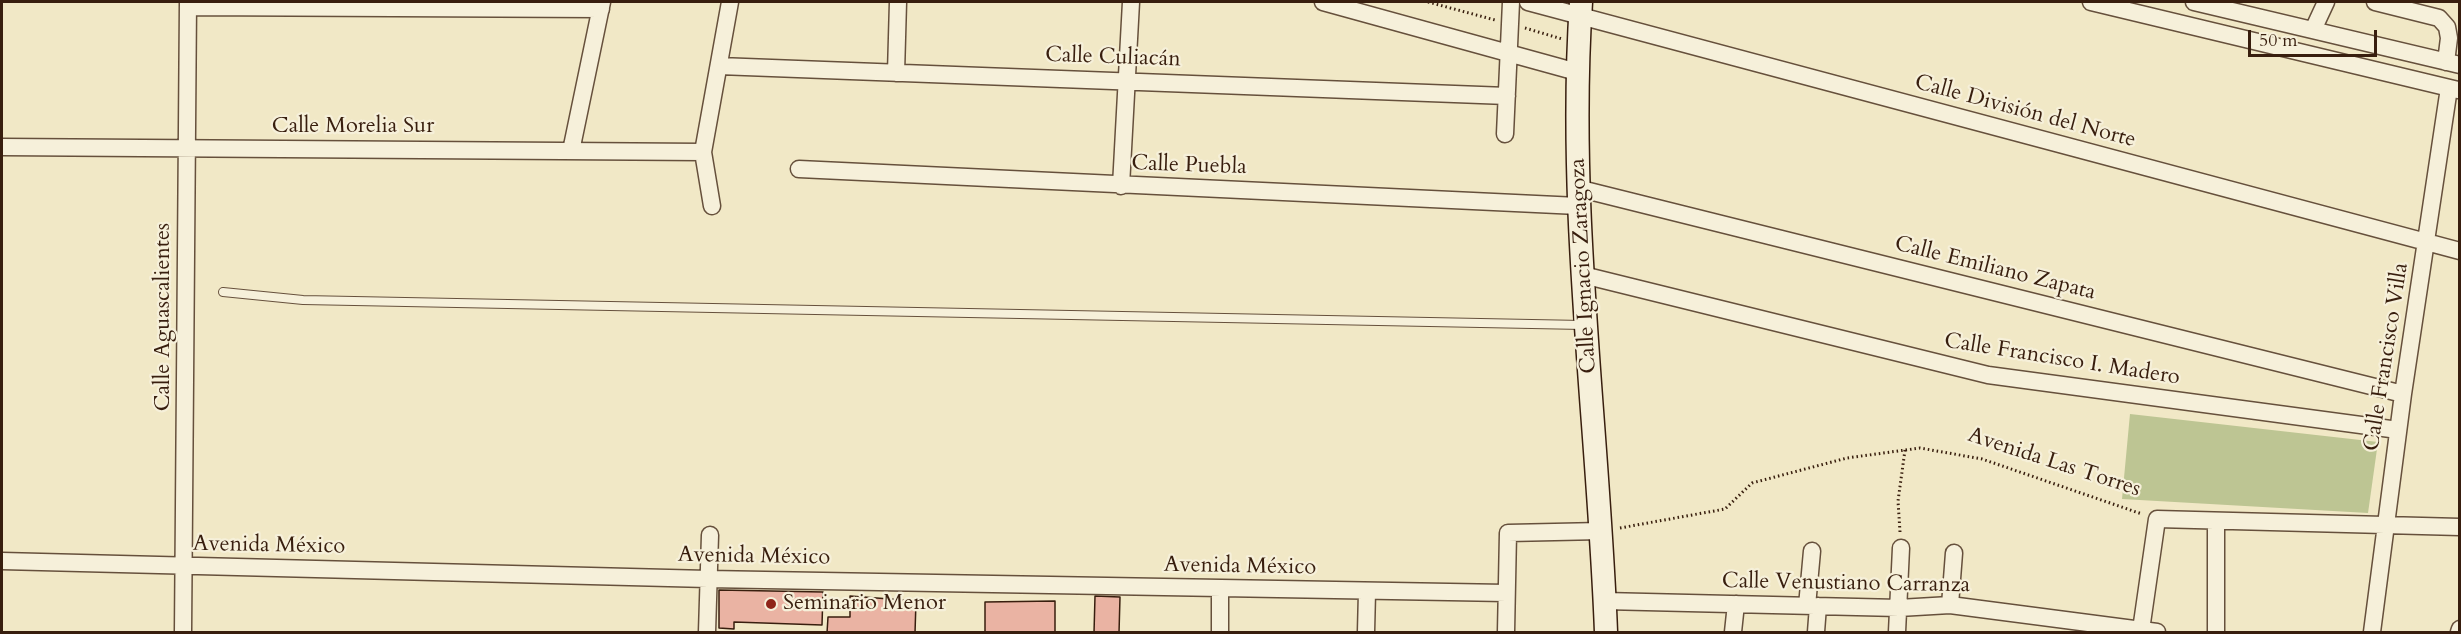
<!DOCTYPE html>
<html>
<head>
<meta charset="utf-8">
<style>
  body { margin:0 }
  #map { position:relative; width:2461px; height:634px; overflow:hidden; background:#f1e8c6; font-family:Cardo,serif }
  canvas { display:block }
  .frame { position:absolute; inset:0; border:3px solid #381e0e; pointer-events:none }
  .scale { position:absolute; left:2248px; top:30px; width:129px; height:27px; box-sizing:border-box; border:3px solid #381e0e; border-top:0; padding-left:8px; font-size:18px; line-height:21px; white-space:nowrap; color:#381e0e; -webkit-text-stroke:4px #f6f0da; paint-order:stroke }
</style>
</head>
<body>
<div id="map">
<canvas width="2461" height="634"></canvas>
<div class="frame"></div>
<div class="scale">50 m</div>
</div>
<script>
const g = document.querySelector('canvas').getContext('2d');
g.lineJoin = 'round';
function fill(path, color) { g.fillStyle = color; g.fill(path, 'evenodd'); }
function stroke(path, color, width, dash) { g.strokeStyle = color; g.lineWidth = width; g.lineCap = dash ? 'butt' : 'round'; g.setLineDash(dash || []); g.stroke(path); }
function label(font, color, halo, rows, align = 'center') {
  g.font = font + ' Cardo,serif'; g.lineWidth = 4.5; g.setLineDash([]); g.textBaseline = 'middle'; g.strokeStyle = halo; g.fillStyle = color; for (const [text, x, y, turn = 0] of rows) {
    g.save(); g.translate(x, y); g.rotate((+turn || 0) * Math.PI / 180); g.textAlign = isNaN(turn) ? turn : align; if (halo) g.strokeText(text, 0, 0); g.fillText(text, 0, 0); g.restore();
  }
}
const green = new Path2D(`
  M 2130,414 L 2378,442 L 2368,513 L 2122,499 Z`);
const building = new Path2D(`
  M 719,590 L 823,592 L 822,625 L 734,622 L 734,629 L 719,628 Z
  M 850,596 L 916,601 L 915,633 L 827,633 L 828,617 L 850,617 Z
  M 1095,596 L 1120,597 L 1119,633 L 1094,633 Z
  M 1055,601 L 1055,633 L 985,633 L 985,602 Z`);
const path = new Path2D(`
  M 1428,2 L 1495,20
  M 1525,28 L 1562,39
  M 1620,528 L 1725,509 L 1752,483 L 1847,458 L 1920,448 L 1982,459 L 2142,514
  M 1900,532 L 1898,501 L 1905,450`);
const lane = new Path2D(`
  M 223,292 L 303,300 L 1583,325`);
const street = new Path2D(`
  M 1323,2 L 1577,72
  M 1528,2 L 2460,251
  M 2091,2 L 2458,90
  M 2194,2 L 2460,65
  M 2375,2 L 2439,18 L 2447,27 L 2449,38 L 2446,62
  M 188,7 L 601,9
  M 2313,30 L 2326,2
  M 719,66 L 1507,96
  M 896,73 L 898,2
  M 1505,134 L 1511,2
  M 2,147 L 703,152
  M 571,151 L 602,2
  M 799,169 L 1578,206
  M 1121,186 L 1131,2
  M 1577,188 L 2403,394
  M 712,206 L 703,152 L 730,2
  M 1583,275 L 1988,375 L 2398,430
  M 2216,521 L 2216,632
  M 2,561 L 708,579 L 1506,593
  M 1604,601 L 1899,608 L 1950,605 L 2157,632
  M 1950,605 L 1954,553
  M 1807,606 L 1812,551
  M 2141,630 L 2157,519 L 2460,527
  M 183,632 L 188,2
  M 707,632 L 710,535
  M 1220,632 L 1220,588
  M 1366,632 L 1367,592
  M 1506,632 L 1508,533 L 1601,531
  M 1733,632 L 1736,604
  M 1816,632 L 1818,606
  M 1897,632 L 1901,548
  M 2372,632 L 2403,394 L 2449,88
  M 2459,632 L 2460,629`);
const secondary = new Path2D(`
  M 1581,2 C 1567,212 1598,422 1606,632`);
const markers = [
  [771,604,6,"#8f2418"]
];
const streetNames = [
  ["Calle Culiacán",1113,58,2],
  ["Calle División del Norte",2025,112,15],
  ["Calle Morelia Sur",353,127],
  ["Calle Puebla",1189,166,2],
  ["Calle Ignacio Zaragoza",1584,266,-93],
  ["Calle Emiliano Zapata",1995,269,14],
  ["Calle Aguascalientes",164,317,-90],
  ["Calle Francisco Villa",2387,357,-81],
  ["Calle Francisco I. Madero",2062,360,9],
  ["Avenida Las Torres",2054,463,18],
  ["Avenida México",269,546,1],
  ["Avenida México",754,557,1],
  ["Avenida México",1240,567,1],
  ["Calle Venustiano Carranza",1846,584,1]
];
const poiNames = [
  ["Seminario Menor",783,604]
];
fill(green, '#bdc593');
fill(building, '#eab3a3');
stroke(building, '#381e0e', 1.5);
stroke(lane, '#66503c', 10);
stroke(street, '#66503c', 19);
stroke(secondary, '#381e0e', 25);
stroke(path, '#381e0e', 3, [1.5, 3]);
stroke(lane, '#f6f0da', 8);
stroke(street, '#f6f0da', 16);
stroke(secondary, '#f6f0da', 22);
for (const [x, y, r, color] of markers) { const dot = new Path2D(); dot.arc(x, y, r, 0, 2 * Math.PI); g.fillStyle = color; g.fill(dot); stroke(dot, '#f6f0da', 2); }
label('22px', '#381e0e', '#f6f0da', streetNames);
label('22px', '#381e0e', '#f6f0da', poiNames, 'left');
</script>
</body>
</html>
